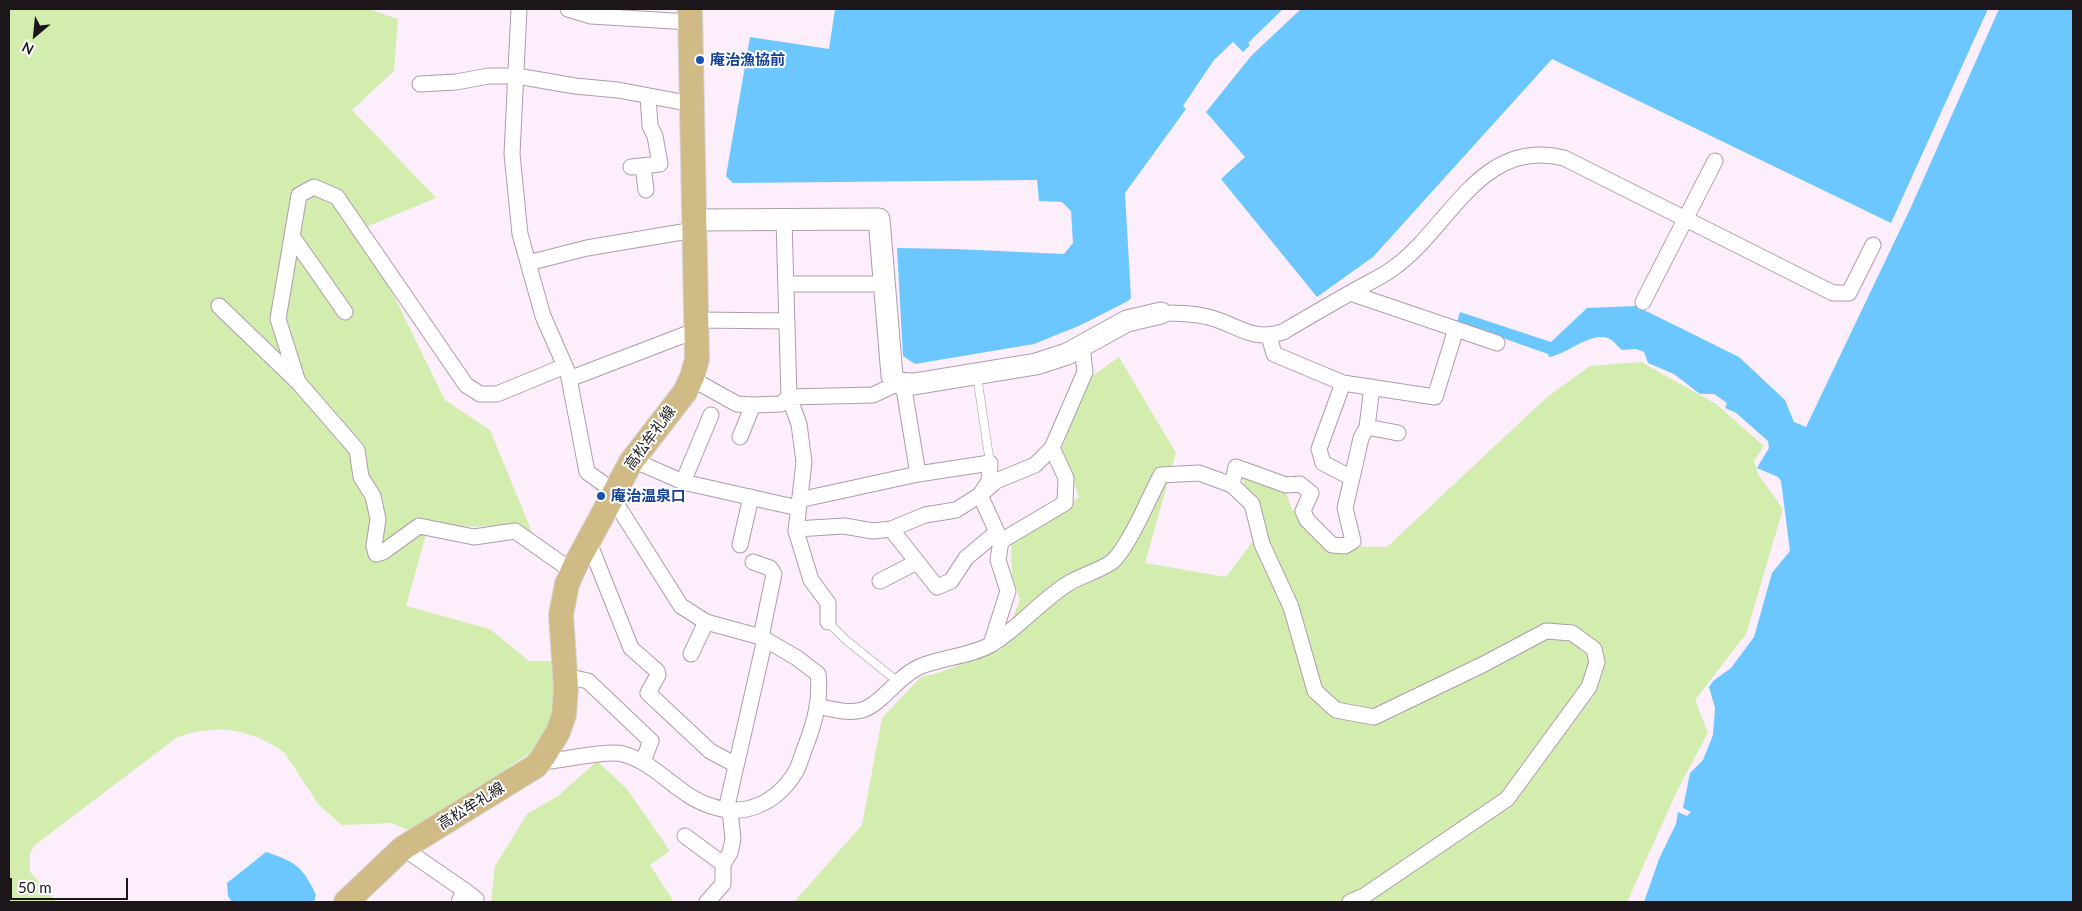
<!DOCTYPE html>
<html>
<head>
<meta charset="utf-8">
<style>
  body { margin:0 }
  #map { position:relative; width:2082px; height:911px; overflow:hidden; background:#fdeefc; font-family:Lato,sans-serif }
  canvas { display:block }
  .frame { position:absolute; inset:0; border:10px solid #1c161b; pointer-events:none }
  .north { position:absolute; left:10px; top:10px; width:50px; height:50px; -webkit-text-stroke:4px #fff; paint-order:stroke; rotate:208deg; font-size:14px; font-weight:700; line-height:20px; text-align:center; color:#1c161b }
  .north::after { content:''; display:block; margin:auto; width:18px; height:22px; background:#1c161b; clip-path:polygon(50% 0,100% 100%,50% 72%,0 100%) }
  .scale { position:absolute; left:10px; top:878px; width:118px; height:22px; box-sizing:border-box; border:2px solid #1c161b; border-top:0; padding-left:6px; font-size:15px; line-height:18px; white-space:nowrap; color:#1c161b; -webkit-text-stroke:4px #fff; paint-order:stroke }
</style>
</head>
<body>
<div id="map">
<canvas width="2082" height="911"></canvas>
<div class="frame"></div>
<div class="north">N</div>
<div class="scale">50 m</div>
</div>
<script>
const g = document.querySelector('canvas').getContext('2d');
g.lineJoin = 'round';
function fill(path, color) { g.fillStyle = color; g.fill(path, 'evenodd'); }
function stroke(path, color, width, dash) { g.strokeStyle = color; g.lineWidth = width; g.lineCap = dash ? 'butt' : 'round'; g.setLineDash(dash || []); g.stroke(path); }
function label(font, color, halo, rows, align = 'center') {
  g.font = font + ' Lato,"Noto Sans JP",sans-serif'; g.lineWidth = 4; g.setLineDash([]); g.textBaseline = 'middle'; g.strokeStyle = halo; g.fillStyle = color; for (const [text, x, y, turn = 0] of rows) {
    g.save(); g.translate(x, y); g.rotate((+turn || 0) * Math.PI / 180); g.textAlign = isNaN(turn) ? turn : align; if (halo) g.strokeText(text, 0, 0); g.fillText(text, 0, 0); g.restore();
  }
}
const green = new Path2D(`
  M 9,9 L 368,9 L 398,19 L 394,71 L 352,110 L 436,198 L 361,229 L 445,400 L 490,430 L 536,542 L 513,526 L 428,527 L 406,606 L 490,629 L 529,661 L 554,661 L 557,712 L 546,742 L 414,832 L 391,823 L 342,825 L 319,805 L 284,752 C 249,728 215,723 176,738 L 35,845 L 30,853 L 30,872 L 57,902 L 9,902 Z
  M 1119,357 L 1176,453 L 1145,563 L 1226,577 L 1253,541 L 1242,471 L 1284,487 L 1292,509 L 1330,546 L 1387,547 L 1546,398 L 1590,366 L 1641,362 L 1716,404 L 1764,446 L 1754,461 L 1758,474 L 1783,509 L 1746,634 L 1695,700 L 1708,733 L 1678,789 L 1627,902 L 794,902 L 862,825 L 882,718 L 921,677 L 938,673 L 999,650 L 1020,600 L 1012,576 L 1011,543 L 1079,497 L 1062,449 L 1084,382 Z
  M 597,761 L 627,789 L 670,851 L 650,865 L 674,902 L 491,902 L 495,866 L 527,814 L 558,796 Z`);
const water = new Path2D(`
  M 835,9 L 1283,9 L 1248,43 L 1250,45 L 1243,52 L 1233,42 L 1214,60 L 1183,106 L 1186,109 L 1125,193 L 1131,298 L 1128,301 L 1081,325 L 1034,344 L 915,364 L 903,356 L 897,248 L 955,249 L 1064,254 L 1073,243 L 1071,211 L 1062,202 L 1039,201 L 1037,180 L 733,183 L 726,176 L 750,37 L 829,49 Z
  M 1301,9 L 1988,9 L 1891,223 L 1552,59 L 1373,257 L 1317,297 L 1221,179 L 1245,157 L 1206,112 L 1252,55 Z
  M 1999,9 L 2073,9 L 2073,902 L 1644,902 L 1659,859 L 1676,824 L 1678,812 L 1687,816 L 1691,812 L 1683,808 L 1690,773 L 1703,760 L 1713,735 L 1715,708 L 1709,687 L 1713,681 L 1731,668 L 1754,637 L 1772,573 L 1790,551 L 1781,481 L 1778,477 L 1757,468 L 1769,448 L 1768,441 L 1735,412 L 1725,408 L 1727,403 L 1714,394 L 1700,394 L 1674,374 L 1648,363 L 1644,352 L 1636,349 L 1622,350 C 1618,347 1614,341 1610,339 C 1591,330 1567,355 1549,357 L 1548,354 L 1457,322 L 1460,312 L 1551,342 L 1587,308 L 1636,306 L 1739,357 L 1785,400 L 1794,422 L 1806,427 L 1911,207 Z
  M 266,852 C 296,862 303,867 316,895 L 314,902 L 232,902 L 228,896 L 227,883 Z`);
const lane = new Path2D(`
  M 977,376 L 990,463
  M 828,622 L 846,640 L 897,681`);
const street = new Path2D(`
  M 519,9 L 512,154 L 520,234 L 543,316 L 568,373 L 587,472 L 615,492
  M 568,9 L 591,16 L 690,22
  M 420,84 L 456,82 L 489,76 L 517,76 L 575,86 L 618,90 L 692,104
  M 643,166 L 646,190
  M 631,167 L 660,164 L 655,136 L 650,126 L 648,96
  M 292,236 L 345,312
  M 528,263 L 587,248 L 694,230
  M 786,284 L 884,284
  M 1643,302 L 1715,161
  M 219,306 L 297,381
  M 1161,313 C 1177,313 1192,313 1208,317 C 1237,324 1250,342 1283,332 C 1306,318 1329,305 1352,292 C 1365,284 1380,278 1392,269 C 1450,229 1479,137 1564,158 L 1833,293 L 1849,293 L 1873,245
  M 697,320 L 787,321
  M 1456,329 L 1497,343
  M 1269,336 L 1274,354 L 1343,383 L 1435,397 L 1456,329 L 1350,293
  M 565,366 L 497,394 L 480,394 L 466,385 L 337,197 L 314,187 L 299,195 L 278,319 L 298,382 L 357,450 L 361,477 L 373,496 L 378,519 L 374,546 L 376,554 L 383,552 L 419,526 L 474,537 L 515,531 L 572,571
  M 569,379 L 697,330
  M 692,379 L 737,404 L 753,405
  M 903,383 L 918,474
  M 1343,383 L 1319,449 L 1323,463 L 1352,478 L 1361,438 L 1367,427 L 1372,387
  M 1367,427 L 1398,433
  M 740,437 L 753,405 L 781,404 L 789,397 L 784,220
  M 633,460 L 683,482 L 798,508
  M 683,482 L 711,415
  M 1232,485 L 1252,504 L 1262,544 L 1291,607 L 1315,691 L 1336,710 L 1374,717 L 1484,664 L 1546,631 L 1572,633 L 1594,649 L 1597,662 L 1589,687 L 1507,799 L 1364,896 L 1350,902
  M 799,500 L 918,474 L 990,463 L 989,481 L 980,495 L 1001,541
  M 796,529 L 844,526 L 873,531 L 891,529 L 925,515 L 956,510 L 980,495 L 996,481 L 1035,465 L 1052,448
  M 891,529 L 937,587 L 951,581 L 966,558 L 997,532
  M 588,540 L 631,648 L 657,671 L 658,675 L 648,693 L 710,751 L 736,765
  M 740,545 L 751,497
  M 753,562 L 770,568 L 774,574 L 761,637
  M 880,581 L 917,562
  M 828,622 L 828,603 L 811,580 L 796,531 L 804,462 L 799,424 L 789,397 L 873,395 L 898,383
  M 991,644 L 1008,591 L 998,560 L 1001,541 L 1065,503 L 1066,478 L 1052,448 L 1085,372 L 1082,346
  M 691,654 L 706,622
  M 565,676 L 588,681 L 651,741 L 643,761
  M 817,706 C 832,709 847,714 862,710 C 882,704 897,677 919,667 C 942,657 969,657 992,644 C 1020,627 1041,600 1069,583 C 1080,576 1106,568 1113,561 C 1129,546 1150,496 1161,475 L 1199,473 L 1232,485 L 1236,467 L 1286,485 L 1300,484 L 1311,493 L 1303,511 L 1307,520 L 1332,545 L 1345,546 L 1353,541 L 1345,508 L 1352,478
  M 543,757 L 551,761 C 567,759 610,750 623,754 C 657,763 678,796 711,806 C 745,818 776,803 795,773 C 800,765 802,754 806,745 C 815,721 821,699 818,674 L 797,658 L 761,637 L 706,622 L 681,606 L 612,497
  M 726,810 L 765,639
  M 685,836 L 723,864
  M 403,848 L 464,890 L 459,902
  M 464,890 L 476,899 L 475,902
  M 707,902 L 723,884 L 723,864 L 730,853 L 733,839 L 730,811`);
const secondary = new Path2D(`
  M 694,220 L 879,219 L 892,376 L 898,383 L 914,384 L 1036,364 L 1067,354 L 1127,321 L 1161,313`);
const primary = new Path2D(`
  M 346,902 L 403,848 L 536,766 L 543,757 L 558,732 L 564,715 L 566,688 L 561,615 L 567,584 L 576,564 L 631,462 L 685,392 L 692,377 L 697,359 L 690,9`);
const markers = [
  [700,60,5,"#1a4fb4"],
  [601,496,5,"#1a4fb4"]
];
const transitNames = [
  ["庵治漁協前",710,60],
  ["庵治温泉口",611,496]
];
const streetNames = [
  ["高松牟礼線",650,438,-54],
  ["高松牟礼線",471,806,-32]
];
fill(green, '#d2edad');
fill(water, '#6bc7fe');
stroke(lane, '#ad9cac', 9);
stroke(street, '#ad9cac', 17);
stroke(secondary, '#ad9cac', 23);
stroke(primary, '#d6d5d6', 26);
stroke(lane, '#fff', 8);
stroke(street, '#fff', 15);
stroke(secondary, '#fff', 21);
stroke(primary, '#d0ba86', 24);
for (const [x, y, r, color] of markers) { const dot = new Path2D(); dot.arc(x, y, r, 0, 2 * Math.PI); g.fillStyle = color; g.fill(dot); stroke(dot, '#fff', 2); }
label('bold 15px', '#164399', '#fff', transitNames, 'left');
label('15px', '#1c161b', '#fff', streetNames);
</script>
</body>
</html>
